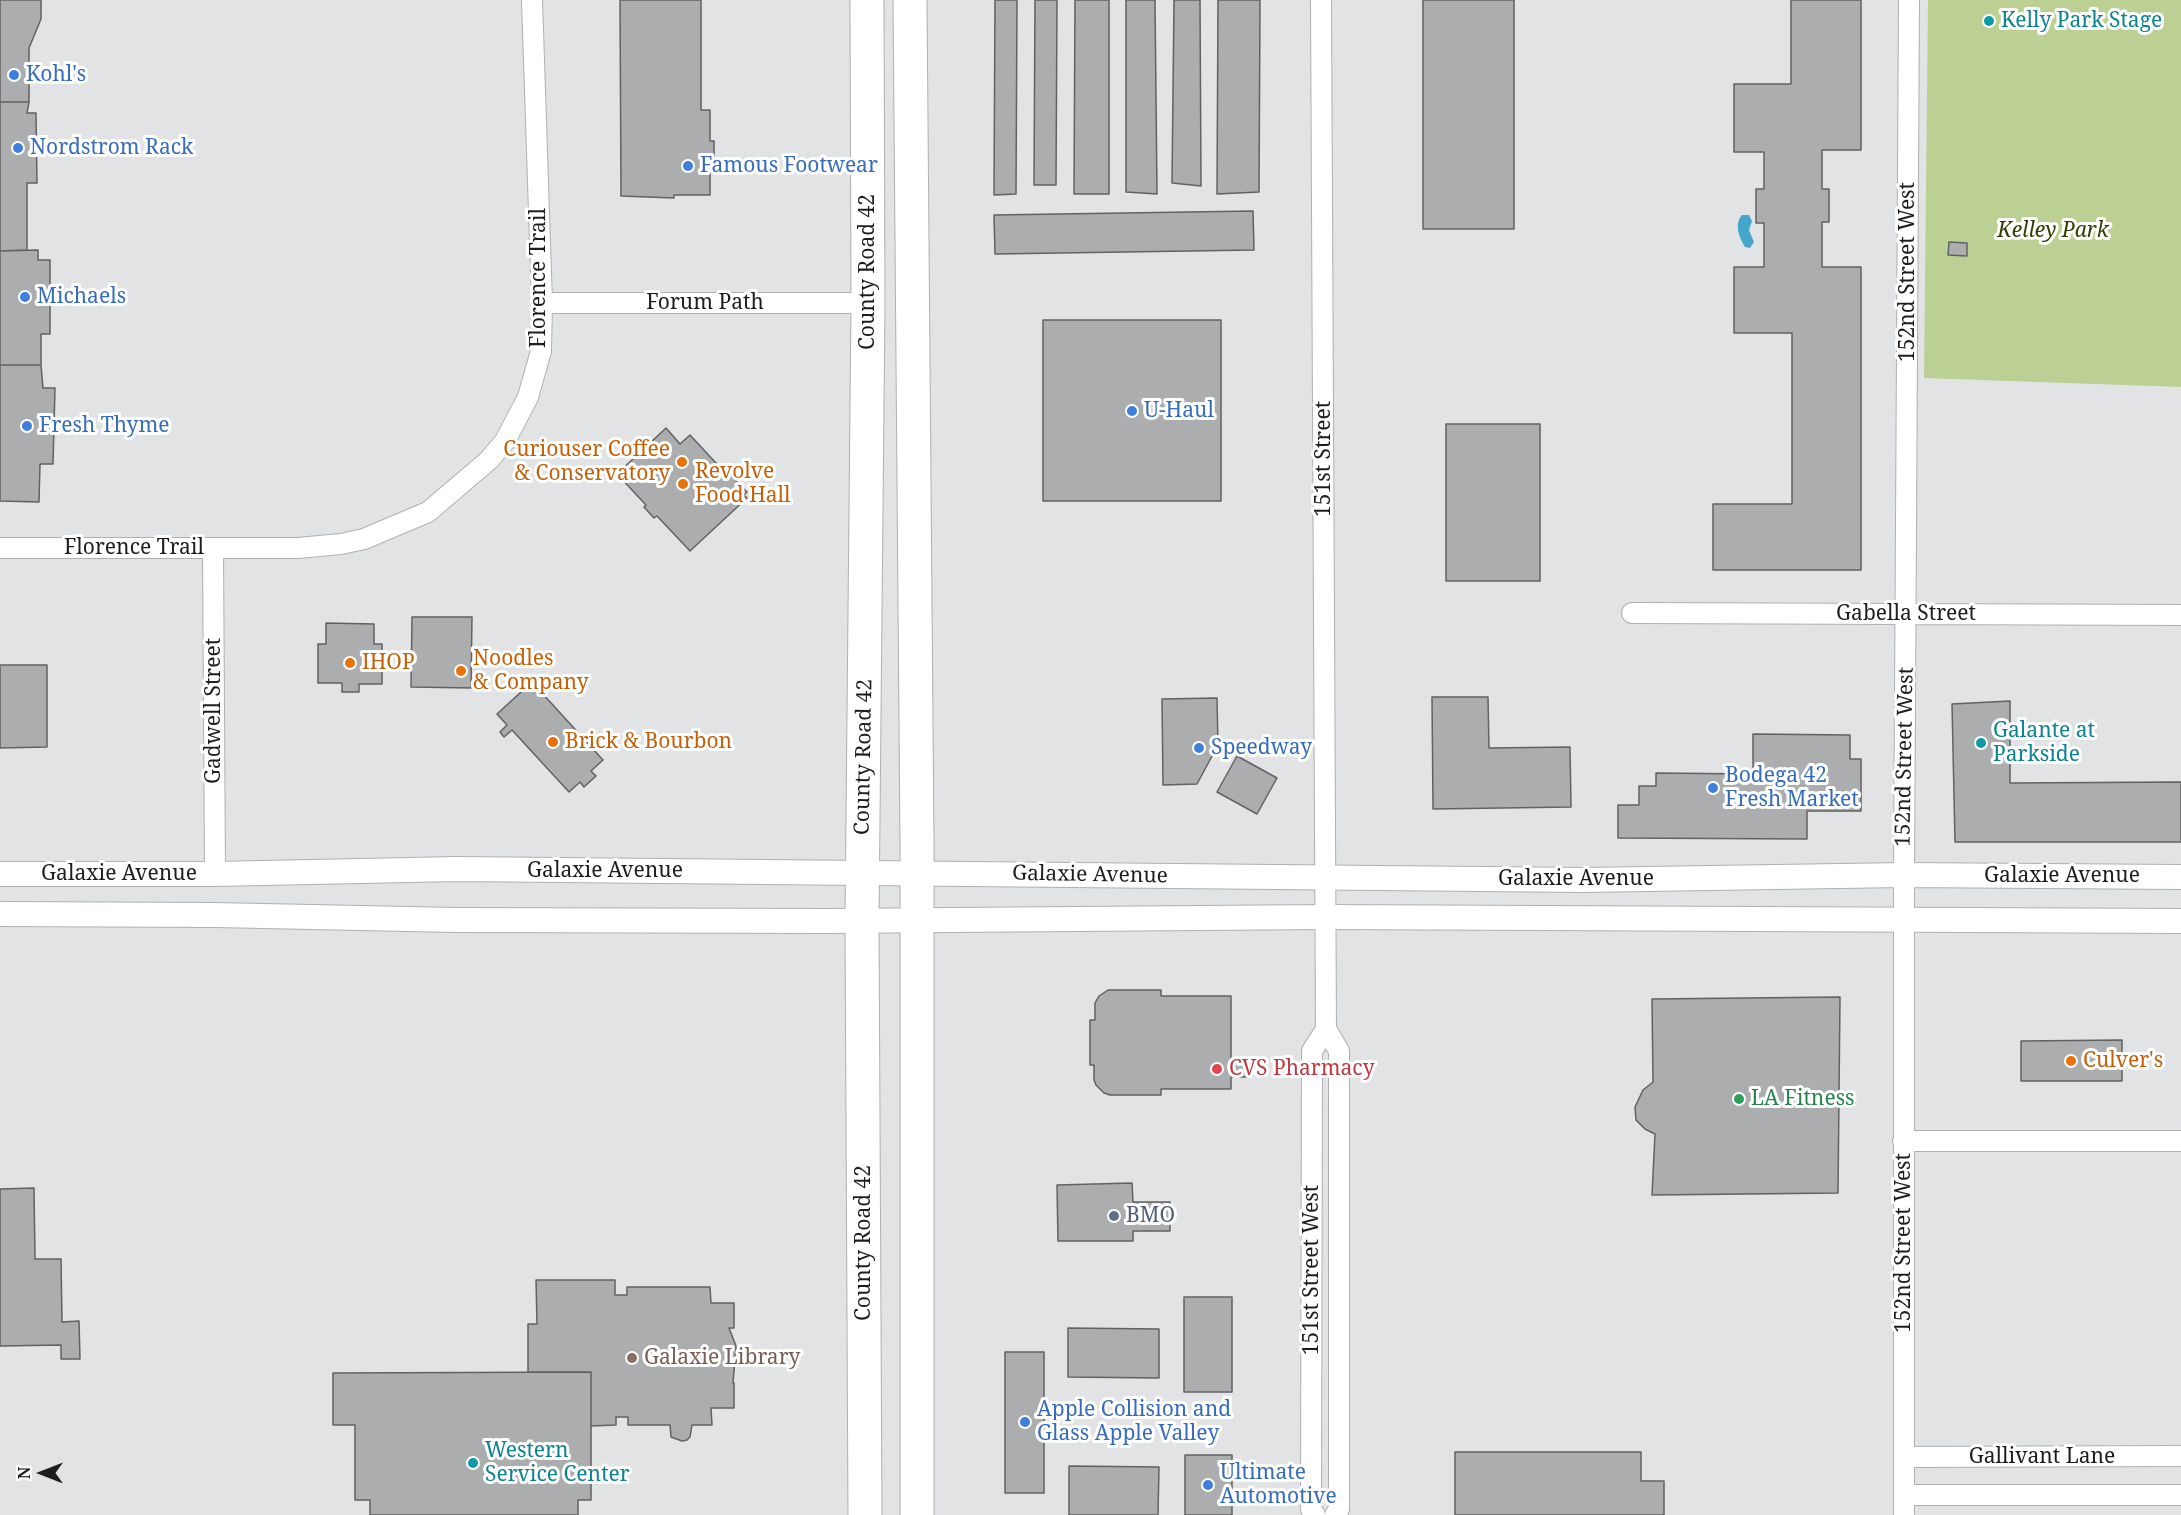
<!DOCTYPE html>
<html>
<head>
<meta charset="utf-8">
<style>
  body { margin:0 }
  #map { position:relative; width:2181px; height:1515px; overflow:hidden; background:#e2e3e4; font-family:"Noto Serif",serif }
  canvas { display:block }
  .north { position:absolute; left:12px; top:1443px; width:60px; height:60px; -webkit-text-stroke:4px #fff; paint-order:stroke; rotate:270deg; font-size:16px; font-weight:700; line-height:24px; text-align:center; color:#1d1d1e }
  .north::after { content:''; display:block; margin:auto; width:21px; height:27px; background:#1d1d1e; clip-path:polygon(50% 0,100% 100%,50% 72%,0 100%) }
</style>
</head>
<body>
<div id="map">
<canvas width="2181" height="1515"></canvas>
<div class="north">N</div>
</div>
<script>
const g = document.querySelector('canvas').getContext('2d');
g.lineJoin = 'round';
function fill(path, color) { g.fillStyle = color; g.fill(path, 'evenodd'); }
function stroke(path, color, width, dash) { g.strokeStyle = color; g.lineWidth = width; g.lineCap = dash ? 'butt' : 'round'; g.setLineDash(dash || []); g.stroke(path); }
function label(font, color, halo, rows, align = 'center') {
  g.font = font + ' "Noto Serif",serif'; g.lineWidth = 6; g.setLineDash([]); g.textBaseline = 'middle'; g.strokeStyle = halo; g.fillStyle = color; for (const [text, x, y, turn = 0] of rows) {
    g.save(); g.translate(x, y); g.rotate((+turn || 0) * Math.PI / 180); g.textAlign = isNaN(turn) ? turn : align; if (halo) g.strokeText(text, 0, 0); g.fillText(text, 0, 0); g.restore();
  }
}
const green = new Path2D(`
  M 1928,0 L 2181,0 L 2181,387 L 1924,378 Z`);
const water = new Path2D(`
  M 1742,215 L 1749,215 L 1752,221 L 1749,230 L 1754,242 L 1750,248 L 1745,247 C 1739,237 1734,224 1742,215 Z`);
const building = new Path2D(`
  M 0,0 L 41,0 L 41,19 L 29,48 L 29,102 L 0,102 Z
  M 620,0 L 701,0 L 701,110 L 710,110 L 710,141 L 714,141 L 714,166 L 710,166 L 710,195 L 674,195 L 674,198 L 621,196 Z
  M 995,0 L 1017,0 L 1016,194 L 994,195 Z
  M 1035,0 L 1057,0 L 1056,185 L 1034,185 Z
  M 1075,0 L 1109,0 L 1109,194 L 1074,194 Z
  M 1126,0 L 1155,0 L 1157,194 L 1126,192 Z
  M 1174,0 L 1200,0 L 1201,186 L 1172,183 Z
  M 1218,0 L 1260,0 L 1259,192 L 1217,194 Z
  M 1423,0 L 1514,0 L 1514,229 L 1423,229 Z
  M 1791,0 L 1861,0 L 1861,150 L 1822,150 L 1822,189 L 1829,189 L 1829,222 L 1822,222 L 1822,267 L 1861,267 L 1861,570 L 1713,570 L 1713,504 L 1792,504 L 1792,333 L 1734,333 L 1734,267 L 1764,267 L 1764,223 L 1756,223 L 1756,189 L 1764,189 L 1764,152 L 1734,152 L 1734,84 L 1791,84 Z
  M 0,102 L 29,102 L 27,113 L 36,113 L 37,183 L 27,183 L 27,250 L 0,251 Z
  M 1253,211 L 1254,250 L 995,254 L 994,215 Z
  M 1949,242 L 1967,243 L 1967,256 L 1948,255 Z
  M 38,250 L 38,260 L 50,260 L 50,334 L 41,334 L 41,365 L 0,365 L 0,251 Z
  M 1043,320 L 1221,320 L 1221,501 L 1043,501 Z
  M 0,365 L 41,365 L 43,388 L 55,388 L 53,464 L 40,464 L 39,502 L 0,501 Z
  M 1446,424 L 1540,424 L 1540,581 L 1446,581 Z
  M 666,428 L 680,444 L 690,435 L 728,476 L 730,475 L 747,492 L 744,495 L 747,498 L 690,551 L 657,516 L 654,518 L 644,507 L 646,505 L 617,474 Z
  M 412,617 L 472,617 L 471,688 L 411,687 Z
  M 326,623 L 374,624 L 374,644 L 382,644 L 382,684 L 359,684 L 359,692 L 342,692 L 342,683 L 318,683 L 318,644 L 326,644 Z
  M 0,665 L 47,665 L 47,747 L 0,748 Z
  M 532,682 L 603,760 L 591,771 L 596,776 L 584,787 L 580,782 L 569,792 L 512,730 L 504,737 L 500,732 L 507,725 L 497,714 Z
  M 1432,697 L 1488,697 L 1489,748 L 1570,747 L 1571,807 L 1433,809 Z
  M 1217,698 L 1218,745 L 1197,784 L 1163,785 L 1162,699 Z
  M 2010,701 L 2010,783 L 2181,782 L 2181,842 L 1955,842 L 1952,704 Z
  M 1753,734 L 1850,735 L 1850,759 L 1861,759 L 1861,811 L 1807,811 L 1807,839 L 1618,838 L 1618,805 L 1639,805 L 1639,786 L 1656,786 L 1656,773 L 1753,774 Z
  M 1237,756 L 1277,778 L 1257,814 L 1217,792 Z
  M 1108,990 L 1161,990 L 1161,996 L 1231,996 L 1231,1059 L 1250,1059 L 1250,1077 L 1231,1077 L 1231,1089 L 1161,1089 L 1161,1095 L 1110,1095 L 1104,1093 L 1096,1085 L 1094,1080 L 1094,1065 L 1090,1065 L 1090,1020 L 1095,1020 L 1095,1003 L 1099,996 Z
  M 1840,997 L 1838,1193 L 1652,1195 L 1655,1134 L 1645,1129 L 1636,1120 L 1635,1107 L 1643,1090 L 1653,1082 L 1652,999 Z
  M 2122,1040 L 2122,1081 L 2021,1081 L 2021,1041 Z
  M 1132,1183 L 1133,1202 L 1170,1202 L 1170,1231 L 1133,1231 L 1133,1241 L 1058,1241 L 1057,1185 Z
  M 34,1188 L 35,1259 L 61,1259 L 62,1322 L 79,1321 L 80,1359 L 61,1359 L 61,1345 L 0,1346 L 0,1189 Z
  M 536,1280 L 615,1280 L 615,1295 L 627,1295 L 627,1287 L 710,1287 L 711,1303 L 734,1303 L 734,1328 L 729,1328 L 736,1346 L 733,1383 L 734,1383 L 734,1408 L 711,1408 L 712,1425 L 692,1425 L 690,1437 L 687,1440 L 682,1441 L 671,1437 L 670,1425 L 628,1425 L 628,1417 L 616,1417 L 616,1425 L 591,1426 L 591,1372 L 528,1372 L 528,1324 L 537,1324 Z
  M 1184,1297 L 1232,1297 L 1232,1392 L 1184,1392 Z
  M 1068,1328 L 1159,1329 L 1159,1378 L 1068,1377 Z
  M 1005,1352 L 1044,1352 L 1044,1493 L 1005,1493 Z
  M 591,1372 L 591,1500 L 578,1500 L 578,1515 L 370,1515 L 370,1500 L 355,1500 L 355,1425 L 333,1425 L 333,1373 Z
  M 1455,1452 L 1641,1452 L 1641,1481 L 1664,1481 L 1664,1515 L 1455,1515 Z
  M 1185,1455 L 1232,1455 L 1232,1515 L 1185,1515 Z
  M 1069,1466 L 1159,1467 L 1158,1515 L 1069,1515 Z`);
const minor = new Path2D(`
  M 1321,0 L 1326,1029 L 1339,1051 L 1339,1509 L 1335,1515
  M 542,303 L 868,303
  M 0,548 L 298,548 L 341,544 L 364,539 L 428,512 L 489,460 L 505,441 L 528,397 L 541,351 L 542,303 L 532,0
  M 213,548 L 215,874
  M 1632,613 L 2181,615
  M 1903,1141 L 2181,1141
  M 1904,1457 L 2181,1456
  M 1904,1495 L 2181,1495
  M 1315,1515 L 1311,1509 L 1312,1051 L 1326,1029
  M 1904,1515 L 1904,875 L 1909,0`);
const tertiary = new Path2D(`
  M 0,874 L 215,874 L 457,869 L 1583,880 L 1904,875 L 2181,877
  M 0,914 L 215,915 L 457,920 L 827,921 L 1326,917 L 2181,921`);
const trunk = new Path2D(`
  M 910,0 L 917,842 L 917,1515
  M 865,1515 L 862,921 L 868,303 L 867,0`);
const markers = [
  [1989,21,6,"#0f9aa8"],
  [14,75,6,"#3f7fe0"],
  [18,148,6,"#3f7fe0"],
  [688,166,6,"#3f7fe0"],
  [25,297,6,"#3f7fe0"],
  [1132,411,6,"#3f7fe0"],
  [27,426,6,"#3f7fe0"],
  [682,462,6,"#e8710a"],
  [683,484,6,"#e8710a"],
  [350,663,6,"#e8710a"],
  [461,671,6,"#e8710a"],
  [553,742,6,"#e8710a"],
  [1981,743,6,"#0f9aa8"],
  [1199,748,6,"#3f7fe0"],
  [1713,788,6,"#3f7fe0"],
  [2071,1061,6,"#e8710a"],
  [1217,1069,6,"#e0444e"],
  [1739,1099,6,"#2e9e5b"],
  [1114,1216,6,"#5c6f8a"],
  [632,1358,6,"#8d6e63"],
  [1025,1422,6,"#3f7fe0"],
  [473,1463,6,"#0f9aa8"],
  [1208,1485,6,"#3f7fe0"]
];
const cultureNames = [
  ["Kelly Park Stage",2001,21],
  ["Galante at",1993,731],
  ["Parkside",1993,755],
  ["Western",485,1451],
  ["Service Center",485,1475]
];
const shopNames = [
  ["Kohl's",26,75],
  ["Nordstrom Rack",30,148],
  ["Famous Footwear",700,166],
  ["Michaels",37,297],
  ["U-Haul",1144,411],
  ["Fresh Thyme",39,426],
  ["Speedway",1211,748],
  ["Bodega 42",1725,776],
  ["Fresh Market",1725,800],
  ["Apple Collision and",1037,1410],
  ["Glass Apple Valley",1037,1434],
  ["Ultimate",1220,1473],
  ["Automotive",1220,1497]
];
const parkNames = [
  ["Kelley Park",2053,231]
];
const streetNames = [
  ["County Road 42",868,272,-90],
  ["152nd Street West",1908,272,-90],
  ["Florence Trail",539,278,-90],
  ["Forum Path",705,303],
  ["151st Street",1324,459,-90],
  ["Florence Trail",134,548],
  ["Gabella Street",1906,614],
  ["Gadwell Street",214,711,-90],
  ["County Road 42",864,757,-89],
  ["152nd Street West",1905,757,-89],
  ["Galaxie Avenue",605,871],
  ["Galaxie Avenue",119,874],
  ["Galaxie Avenue",1090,875,1],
  ["Galaxie Avenue",2062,876],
  ["Galaxie Avenue",1576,879],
  ["County Road 42",864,1243,-90],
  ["152nd Street West",1904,1243,-90],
  ["151st Street West",1312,1270,-90],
  ["Gallivant Lane",2042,1457]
];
const foodNames = [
  ["Curiouser Coffee",670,450,"right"],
  ["& Conservatory",670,474,"right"],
  ["Revolve",695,472],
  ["Food Hall",695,496],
  ["Noodles",473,659],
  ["& Company",473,683],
  ["IHOP",362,663],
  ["Brick & Bourbon",565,742],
  ["Culver's",2083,1061]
];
const healthNames = [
  ["CVS Pharmacy",1229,1069]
];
const leisureNames = [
  ["LA Fitness",1751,1099]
];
const serviceNames = [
  ["BMO",1126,1216]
];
const educationNames = [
  ["Galaxie Library",644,1358]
];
fill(green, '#bcd093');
fill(water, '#46a5ca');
fill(building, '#acadae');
stroke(building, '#616263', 1.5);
stroke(minor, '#afb0b1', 22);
stroke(tertiary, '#afb0b1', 26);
stroke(trunk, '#afb0b1', 35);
stroke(minor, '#fff', 20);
stroke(tertiary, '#fff', 24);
stroke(trunk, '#fff', 33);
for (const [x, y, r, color] of markers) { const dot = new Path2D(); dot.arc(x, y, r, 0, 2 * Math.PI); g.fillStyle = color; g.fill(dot); stroke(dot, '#fff', 2); }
label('21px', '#0d838f', '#fff', cultureNames, 'left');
label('21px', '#366cbe', '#fff', shopNames, 'left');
label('italic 21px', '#303e03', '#fff', parkNames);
label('21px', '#1d1d1e', '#fff', streetNames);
label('21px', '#c56008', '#fff', foodNames, 'left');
label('21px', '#be3a42', '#fff', healthNames, 'left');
label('21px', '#27864d', '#fff', leisureNames, 'left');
label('21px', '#4e5e75', '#fff', serviceNames, 'left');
label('21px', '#785e54', '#fff', educationNames, 'left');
</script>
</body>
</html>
